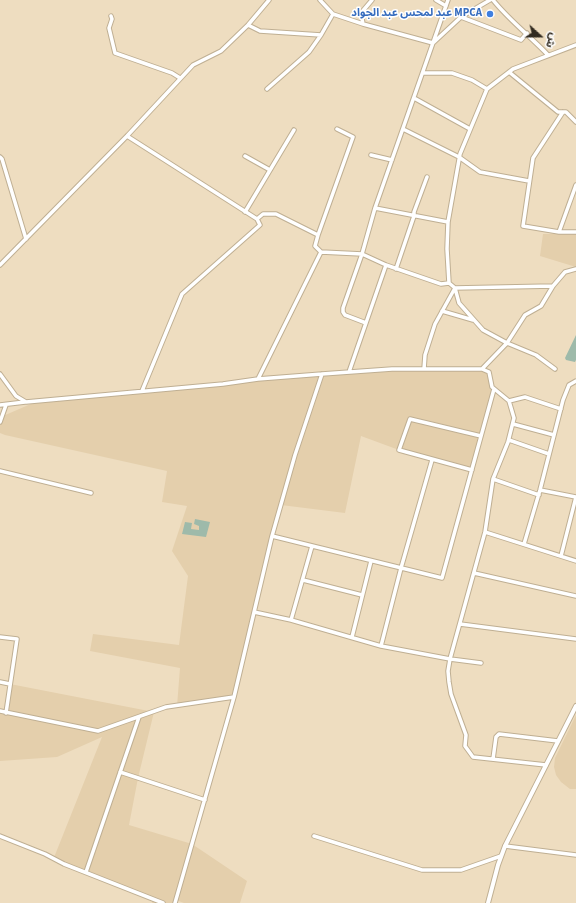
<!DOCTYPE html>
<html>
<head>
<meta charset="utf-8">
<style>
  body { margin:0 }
  #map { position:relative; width:576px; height:903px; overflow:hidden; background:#eeddc0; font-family:"Source Sans 3","Noto Sans Arabic",sans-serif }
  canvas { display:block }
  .north { position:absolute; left:520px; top:16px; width:40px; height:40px; -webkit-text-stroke:3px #fff; paint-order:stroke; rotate:111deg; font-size:11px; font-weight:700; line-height:16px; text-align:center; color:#312a1f }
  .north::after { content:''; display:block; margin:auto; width:14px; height:18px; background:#312a1f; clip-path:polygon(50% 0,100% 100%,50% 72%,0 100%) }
</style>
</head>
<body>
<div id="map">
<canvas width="576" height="903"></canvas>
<div class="north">ش</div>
</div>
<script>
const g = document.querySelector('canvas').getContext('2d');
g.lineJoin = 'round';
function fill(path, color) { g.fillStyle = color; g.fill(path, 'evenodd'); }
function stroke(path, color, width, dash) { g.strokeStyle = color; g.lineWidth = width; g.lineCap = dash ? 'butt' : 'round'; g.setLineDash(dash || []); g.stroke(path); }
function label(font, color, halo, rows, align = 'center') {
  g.font = font + ' "Source Sans 3","Noto Sans Arabic",sans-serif'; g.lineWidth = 3; g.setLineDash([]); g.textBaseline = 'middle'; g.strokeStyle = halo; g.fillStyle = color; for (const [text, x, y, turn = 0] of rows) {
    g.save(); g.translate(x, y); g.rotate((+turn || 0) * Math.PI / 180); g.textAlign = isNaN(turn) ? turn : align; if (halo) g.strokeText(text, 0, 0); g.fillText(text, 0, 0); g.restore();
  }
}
const built = new Path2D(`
  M 543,234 L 576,234 L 576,267 L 540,256 Z
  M 392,369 L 485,370 L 494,389 L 472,470 L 399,450 L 361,436 L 345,513 L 281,505 L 234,697 L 177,706 L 180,668 L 90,651 L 93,634 L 179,645 L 188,576 L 172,551 L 187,506 L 162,502 L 167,471 L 5,435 L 0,433 L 0,423 L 3,416 L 40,400 Z
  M 10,684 L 154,712 L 138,778 L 129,825 L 192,844 L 247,881 L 240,903 L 184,903 L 176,900 L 175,903 L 152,903 L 153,899 L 53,860 L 102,737 L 57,757 L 0,761 L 0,711 L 5,713 Z
  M 576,715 L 576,789 L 570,789 L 561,782 L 556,775 L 554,767 L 555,758 Z`);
const green = new Path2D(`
  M 576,335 L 576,360 L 575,362 L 566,360 L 565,358 Z
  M 195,519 L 210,522 L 206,537 L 182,534 L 185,522 L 192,523 L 191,529 L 199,530 L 199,526 L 194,524 Z`);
const minor = new Path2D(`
  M 320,0 L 333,14 L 363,24 L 433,43 L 461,17 L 490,0
  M 436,0 L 446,6
  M 493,0 C 509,20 530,36 548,55
  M 111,16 L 112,19 L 109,28 L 115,53 L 172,73 L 180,78
  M 461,17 L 521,40 L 527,33
  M 363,24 L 361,13 L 372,0
  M 248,25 L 260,31 L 321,35 L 333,14
  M 509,72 L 558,112 L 566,112 L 576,122
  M 423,73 L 452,73 L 472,80 L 487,89
  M 267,89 L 309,52 L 321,35
  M 414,98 L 470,129
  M 563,112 L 533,158 L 523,226 L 559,232 L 576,232
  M 403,129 L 459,157 L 480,172 L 529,181
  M 127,136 L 257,219 L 260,225 L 182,294 L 142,391
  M 371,155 L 392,160
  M 245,156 L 270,170
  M 0,157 L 2,159 L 26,239
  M 375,208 L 448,0
  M 245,212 L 294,130
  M 257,219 L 263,214 L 276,214 L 318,235
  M 448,222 L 447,249 L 449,283 L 455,288 L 459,303 L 483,330 L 507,343 L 536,355 L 555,369
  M 559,232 L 576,185
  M 321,252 L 315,246 L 318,235 L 353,137 L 337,129
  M 0,265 L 127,136 L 193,65 L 221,51 L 248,25 L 269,0
  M 396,269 L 414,216 L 414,212 L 427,177
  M 442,311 L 473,320
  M 366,323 L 345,315 L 343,312 L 343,308 L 362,254 L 386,265 L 441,284 L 449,283
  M 424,369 L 425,355 L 435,324 L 455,288 L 553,286
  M 482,369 L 489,372 L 492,387 L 509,401 L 514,418 L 508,442 L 493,479 L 485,532 L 450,659 L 448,671 L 449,682 L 451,694 L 466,735 L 465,746 L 473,757 L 546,765
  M 349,372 L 386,265
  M 0,374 L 16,396 L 26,402 L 223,384 L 258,379 L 322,374 L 392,369 L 482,369 L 507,343 L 525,315 L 541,306 L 553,286 L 565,272 L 576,269
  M 258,379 L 321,252 L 362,254 L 375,208 L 448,222 L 460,154 L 487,89 L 513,69 L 576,45
  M 509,401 L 525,397 L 561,409
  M 0,405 L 25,402
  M 0,422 L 6,405
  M 513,424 L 554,435
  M 509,440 L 549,454
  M 472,470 L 399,450 L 410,419 L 481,436
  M 0,471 L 91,493
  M 493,479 L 539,495
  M 540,490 L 576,497 L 561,556
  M 485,532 L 576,561
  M 272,536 L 442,578 L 494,389
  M 524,544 L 540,490 L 563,400 L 569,385 L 576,381
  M 474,573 L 576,596
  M 303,580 L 362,595
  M 254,612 L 291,620 L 381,646 L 450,659 L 481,663
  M 291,620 L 312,546
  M 460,624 L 576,639
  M 0,637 L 17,639 L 6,713
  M 352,637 L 371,561
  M 381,646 L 401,568 L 432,460
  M 0,682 L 10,684
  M 0,711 L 98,731 L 166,707 L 234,697
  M 493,759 L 496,737 L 499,734 L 558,741
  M 120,772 L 205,800
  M 0,836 L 45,854 L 64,864 L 163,903
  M 314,836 L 422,870 L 461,870 L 501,856
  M 505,846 L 576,855
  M 86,872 L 139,717
  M 175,903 L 234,697 L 272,536 L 295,455 L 322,374`);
const tertiary = new Path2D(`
  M 488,903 L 498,865 L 505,846 L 576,706`);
const markers = [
  [490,14,4,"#3f7fe0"]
];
const shopNames = [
  ["عبد لمحس عبد الجواد MPCA",482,14]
];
fill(built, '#e4cfac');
fill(green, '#9ebaaa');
stroke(minor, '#bfaf93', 5.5);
stroke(tertiary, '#bfaf93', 6);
stroke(minor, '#fff', 3.5);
stroke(tertiary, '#fff', 4);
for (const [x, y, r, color] of markers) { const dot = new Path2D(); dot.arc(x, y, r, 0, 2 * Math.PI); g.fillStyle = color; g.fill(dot); stroke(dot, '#fff', 1.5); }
label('bold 11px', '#366cbe', '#fff', shopNames, 'right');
</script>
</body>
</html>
